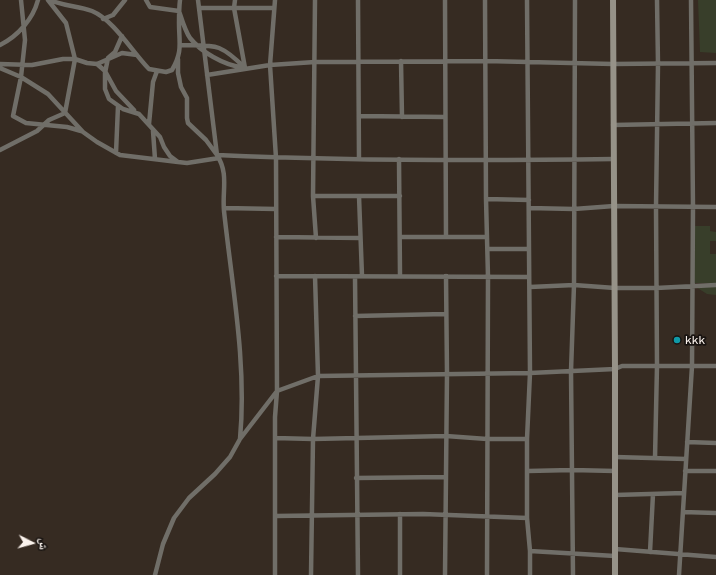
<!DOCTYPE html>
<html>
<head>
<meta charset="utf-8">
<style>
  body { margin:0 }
  #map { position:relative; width:716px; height:575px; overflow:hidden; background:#362b22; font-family:"Public Sans","Noto Naskh Arabic",sans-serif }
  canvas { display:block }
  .north { position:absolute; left:12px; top:523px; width:40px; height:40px; -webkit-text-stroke:3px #191411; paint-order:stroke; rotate:96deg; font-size:11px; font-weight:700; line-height:16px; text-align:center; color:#fbf3ed }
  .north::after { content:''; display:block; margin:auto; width:14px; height:18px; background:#fbf3ed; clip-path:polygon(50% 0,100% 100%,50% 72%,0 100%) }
</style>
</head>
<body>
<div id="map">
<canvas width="716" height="575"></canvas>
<div class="north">ش</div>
</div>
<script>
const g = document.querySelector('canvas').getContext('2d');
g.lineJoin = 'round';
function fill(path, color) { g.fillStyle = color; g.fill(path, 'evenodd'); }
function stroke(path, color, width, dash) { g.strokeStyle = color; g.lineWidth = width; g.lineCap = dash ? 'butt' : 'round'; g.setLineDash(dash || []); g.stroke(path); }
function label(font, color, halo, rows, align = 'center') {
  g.font = font + ' "Public Sans",sans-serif'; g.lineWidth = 3.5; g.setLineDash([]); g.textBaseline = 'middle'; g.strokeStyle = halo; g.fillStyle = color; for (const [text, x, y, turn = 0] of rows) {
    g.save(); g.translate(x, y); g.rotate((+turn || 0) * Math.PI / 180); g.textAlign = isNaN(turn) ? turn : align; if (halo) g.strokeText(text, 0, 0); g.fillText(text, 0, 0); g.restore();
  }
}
const green = new Path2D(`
  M 698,0 L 716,0 L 716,53 L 700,52 Z
  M 694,226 L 710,226 L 710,231 L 716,232 L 716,241 L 710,241 L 710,254 L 716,254 L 716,283 L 694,283 Z
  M 696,287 L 716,287 L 716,295 L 707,294 Z`);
const street = new Path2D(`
  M 21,0 L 25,40 L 21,77 L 13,116 L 26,123 L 67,127 L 81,131
  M 50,0 C 63,6 78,6 92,11 C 114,20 133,53 149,69 L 166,72 L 172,70 C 183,51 179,43 179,23 C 179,15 179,8 180,0
  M 146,0 L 150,7 L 179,11 C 182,20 185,31 190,38 C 201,52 224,65 241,67
  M 198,0 L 217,155 C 229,174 222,190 224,211 C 232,286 247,364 240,439
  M 235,0 L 234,8 L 245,68
  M 275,0 L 270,65 L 276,158 L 277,391 L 275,417 L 275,575
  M 315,0 L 313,196 L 316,238
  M 358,0 L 359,159
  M 445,0 L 446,237
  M 485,0 L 486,199 L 488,277 L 487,575
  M 527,0 L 530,373 L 527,439 L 527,518 L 530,551 L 530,575
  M 199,8 L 274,8
  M 103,19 L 113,15 L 125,0
  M 122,36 L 115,52 L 108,58 L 105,73 L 105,89 L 109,99 L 123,109 L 139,114 L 160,137 L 164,147 L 170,156 L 178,162 L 187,163 L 219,158
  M 0,45 C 18,36 33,19 38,0
  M 180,45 C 193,46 208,44 219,48 C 229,52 238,61 245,68
  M 178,59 L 178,73 L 181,87 L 187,98 L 187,118 L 188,123 L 206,140 L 217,155 C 349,161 482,161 614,159
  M 401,61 L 402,117
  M 0,64 L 32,65 L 63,59 L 75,59 L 87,63 L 97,64 L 122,53 L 137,55
  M 97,64 L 105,71 L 116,91 L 134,110
  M 0,68 L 21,77 L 48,94 L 83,132 L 97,142 L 120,155 L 178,162
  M 207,75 L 270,65 L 315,62 L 486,61 L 613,64 L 716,63
  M 359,116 L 445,117
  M 149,124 L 153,82 L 157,71
  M 613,125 L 716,123
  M 153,131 L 155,159
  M 0,150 L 37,131 L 49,120 L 65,113 L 75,59 L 66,23 L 48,0
  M 116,153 L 118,106
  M 399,159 L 400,276
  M 313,196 L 400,196
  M 359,196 L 362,276
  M 486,199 L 529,200
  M 224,208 L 276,209
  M 529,208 L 574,209 L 614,206 L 716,207
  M 276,237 L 360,238
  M 400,237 L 487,237
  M 488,249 L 529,249
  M 276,276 L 529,277
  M 355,277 L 358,575
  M 530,287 L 574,285 L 615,288 L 656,288 L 716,285
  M 355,316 L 445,314
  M 275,438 L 313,439 L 446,436 L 487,439 L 527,439
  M 687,442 L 716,443
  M 615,457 L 686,459
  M 655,458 L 657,366 L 656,207 L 658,64 L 657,0
  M 528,471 L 572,470 L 615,471
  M 685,471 L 716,471
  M 356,478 L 446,477
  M 615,495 L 684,493
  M 683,512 L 716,513
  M 400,514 L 400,575
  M 275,516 L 423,514 L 527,518
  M 615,549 L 716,557
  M 530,551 L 615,556
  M 650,552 L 653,494
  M 155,575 L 163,544 L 174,518 L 189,498 L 215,474 L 230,457 L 240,439 L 277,391 L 318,376 L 530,373 L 615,369 L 622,366 L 716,366
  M 311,575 L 313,439 L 318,376 L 315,276
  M 445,575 L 447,374 L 446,276
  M 573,575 L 571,371 L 574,285 L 575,0
  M 679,575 L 692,366 L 693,207 L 691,0`);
const secondary = new Path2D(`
  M 613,0 L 615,369 L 615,575`);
const markers = [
  [677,340,4,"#0f9aa8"]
];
const poiNames = [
  ["kkk",685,340]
];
fill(green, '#383e2a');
stroke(street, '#706e68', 4.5);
stroke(secondary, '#969288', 6);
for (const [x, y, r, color] of markers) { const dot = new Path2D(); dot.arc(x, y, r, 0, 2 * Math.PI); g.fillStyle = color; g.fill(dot); stroke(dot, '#191411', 1.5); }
label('12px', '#fbf3ed', '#191411', poiNames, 'left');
</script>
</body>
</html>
